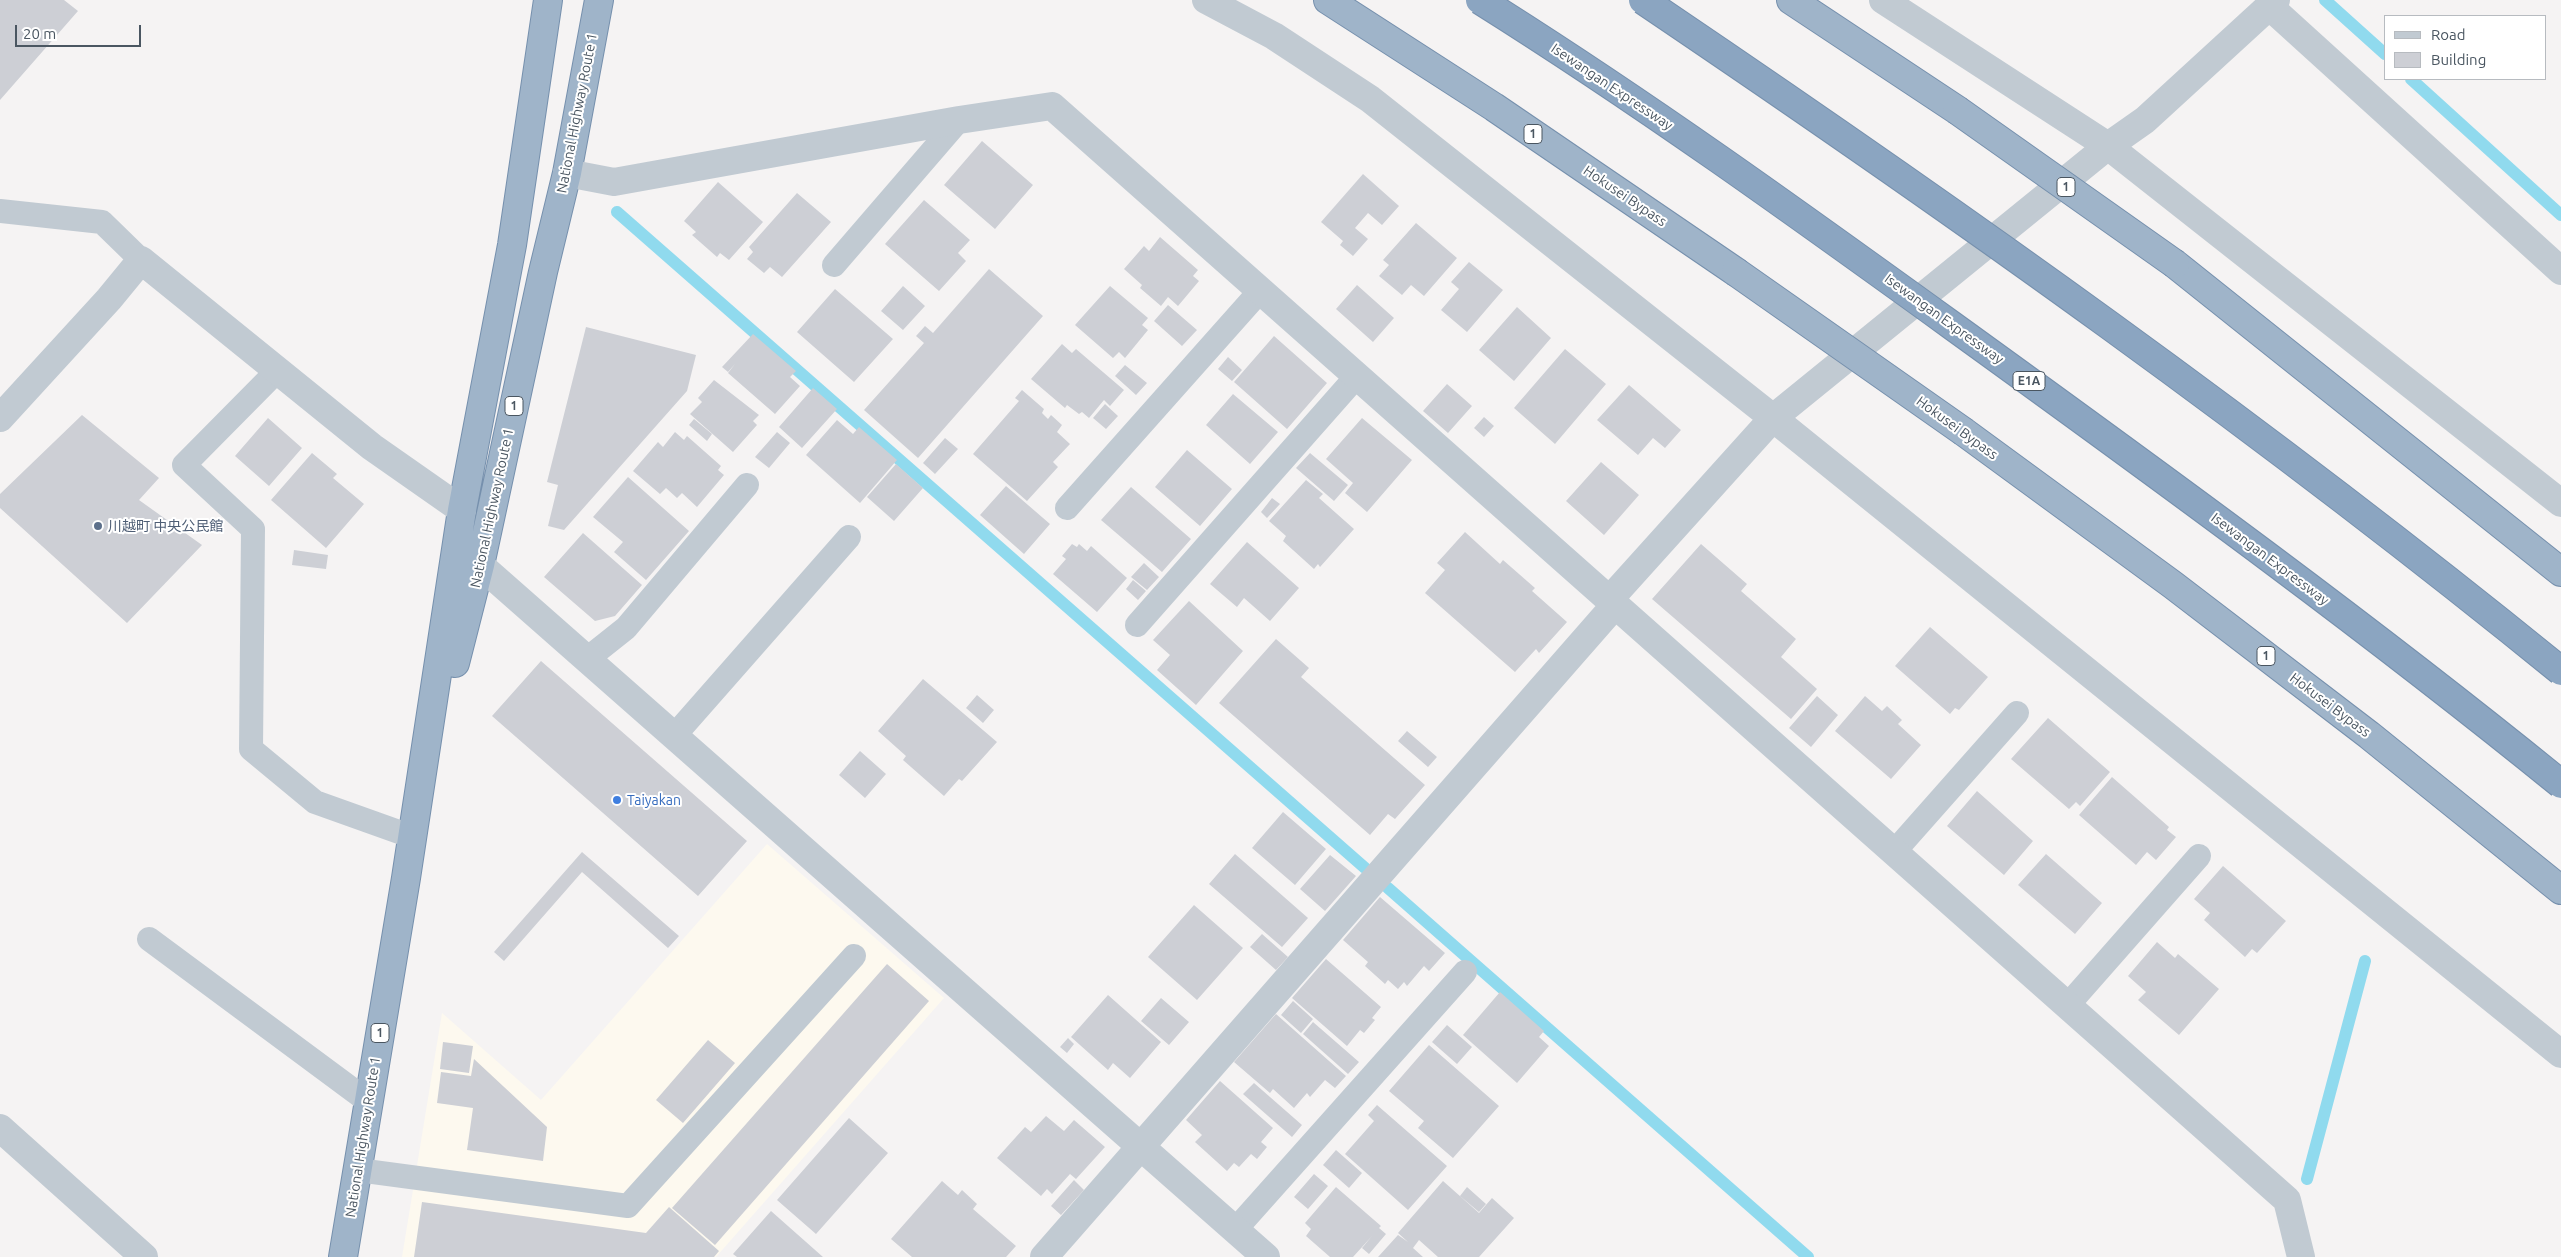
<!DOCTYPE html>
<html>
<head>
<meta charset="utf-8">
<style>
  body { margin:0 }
  #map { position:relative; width:2561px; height:1257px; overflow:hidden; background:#f5f3f3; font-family:Ubuntu,sans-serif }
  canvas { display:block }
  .legend { position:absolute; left:2384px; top:15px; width:162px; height:65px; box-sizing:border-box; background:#fff; border:1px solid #b7bbc0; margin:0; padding:6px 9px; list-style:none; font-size:15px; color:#4a5661 }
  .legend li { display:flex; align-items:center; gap:10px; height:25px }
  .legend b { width:25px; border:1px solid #b7bbc0 }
  .scale { position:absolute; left:15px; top:25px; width:126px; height:22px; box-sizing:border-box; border:2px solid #4a5661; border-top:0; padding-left:6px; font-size:15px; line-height:18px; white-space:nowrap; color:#4a5661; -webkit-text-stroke:4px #fff; paint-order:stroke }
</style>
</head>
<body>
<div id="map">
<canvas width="2561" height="1257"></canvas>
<ul class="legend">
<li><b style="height:6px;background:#c1cad2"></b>Road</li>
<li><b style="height:14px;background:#cdcfd5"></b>Building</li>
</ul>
<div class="scale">20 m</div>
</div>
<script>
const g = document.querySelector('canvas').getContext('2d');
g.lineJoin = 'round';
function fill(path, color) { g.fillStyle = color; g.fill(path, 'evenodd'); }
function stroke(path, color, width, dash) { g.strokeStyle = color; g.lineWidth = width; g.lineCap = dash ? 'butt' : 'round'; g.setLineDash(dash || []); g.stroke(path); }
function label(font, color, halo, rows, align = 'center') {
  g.font = font + ' Ubuntu,"Noto Sans JP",sans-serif'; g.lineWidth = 4; g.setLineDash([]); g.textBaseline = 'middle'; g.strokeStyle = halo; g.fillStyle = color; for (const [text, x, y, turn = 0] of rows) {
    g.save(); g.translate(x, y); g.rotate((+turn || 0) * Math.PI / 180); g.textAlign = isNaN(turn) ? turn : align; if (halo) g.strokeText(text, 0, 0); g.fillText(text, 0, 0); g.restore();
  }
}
const commercial = new Path2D(`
  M 767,844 L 944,998 L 716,1257 L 402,1257 L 442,1013 L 541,1100 Z`);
const stream = new Path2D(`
  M 2325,0 L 2385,54
  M 2411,79 L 2561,215
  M 617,212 L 1365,868
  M 1388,888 L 1808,1257
  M 2307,1179 L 2365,961`);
const building = new Path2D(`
  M 0,0 L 64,0 L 78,11 L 0,100 Z
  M 982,141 L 1033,185 L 995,229 L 944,185 Z
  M 1363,174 L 1399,206 L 1382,225 L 1368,213 L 1355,228 L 1368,239 L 1353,256 L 1340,245 L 1343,241 L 1321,222 Z
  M 718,182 L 763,222 L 729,260 L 720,253 L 717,257 L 692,235 L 696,232 L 684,221 Z
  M 797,193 L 831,222 L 782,277 L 770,267 L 764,273 L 747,259 L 753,252 L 749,247 Z
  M 924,200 L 970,240 L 958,253 L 966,261 L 939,291 L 885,244 Z
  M 1416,223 L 1457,258 L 1424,296 L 1411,285 L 1402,295 L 1379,276 L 1389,265 L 1383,260 Z
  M 1160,237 L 1198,270 L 1193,276 L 1199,281 L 1178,306 L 1168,297 L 1161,306 L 1140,288 L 1142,285 L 1124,269 L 1144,246 L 1149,251 Z
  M 1469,262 L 1503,290 L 1467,332 L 1441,310 L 1459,289 L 1451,282 Z
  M 989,269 L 1043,316 L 918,458 L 864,410 L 924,343 L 916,336 L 925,326 L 933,333 Z
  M 1357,285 L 1394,318 L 1373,342 L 1336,309 Z
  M 903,286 L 925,306 L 903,330 L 881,311 Z
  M 1110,286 L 1148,318 L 1142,325 L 1148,330 L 1125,358 L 1119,352 L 1113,358 L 1075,325 Z
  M 835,289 L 893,339 L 854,382 L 797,332 Z
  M 1168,305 L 1197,330 L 1182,346 L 1154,321 Z
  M 1517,307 L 1551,338 L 1514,381 L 1479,350 Z
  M 586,327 L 696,355 L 687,391 L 564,530 L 548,526 L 558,485 L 547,482 Z
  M 753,334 L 796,371 L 790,377 L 800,386 L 775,414 L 728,373 L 735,364 L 728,372 L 722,367 Z
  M 1274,336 L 1327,383 L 1287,429 L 1234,382 Z
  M 1062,344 L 1072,353 L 1076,349 L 1124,390 L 1110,406 L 1104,400 L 1089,418 L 1082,412 L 1079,414 L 1067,405 L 1065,408 L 1031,379 Z
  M 1565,349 L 1606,384 L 1555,444 L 1514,408 Z
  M 1228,357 L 1242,370 L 1232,381 L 1218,369 Z
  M 1125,365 L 1147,383 L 1136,395 L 1115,376 Z
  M 714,380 L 759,415 L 753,421 L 757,425 L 733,452 L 690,414 L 702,402 L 698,398 Z
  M 1447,384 L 1472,406 L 1448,433 L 1423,411 Z
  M 1629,385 L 1681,430 L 1665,448 L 1653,438 L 1638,455 L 1597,420 Z
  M 813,388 L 837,409 L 802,448 L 779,427 Z
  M 1022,390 L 1044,409 L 1042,413 L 1048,419 L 1051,415 L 1062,425 L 1057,432 L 1070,444 L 1053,462 L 1058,467 L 1027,501 L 973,454 L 1019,401 L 1015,398 Z
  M 1233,394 L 1278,432 L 1250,464 L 1206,425 Z
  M 1105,404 L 1118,416 L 1106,429 L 1093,418 Z
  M 82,415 L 159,478 L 139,500 L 202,545 L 127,623 L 0,508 L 0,494 Z
  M 1484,417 L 1494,426 L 1484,437 L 1474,428 Z
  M 268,418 L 302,448 L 269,486 L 235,456 Z
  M 1362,418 L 1412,460 L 1367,512 L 1345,493 L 1353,483 L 1326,459 Z
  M 694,419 L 712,434 L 707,441 L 689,425 Z
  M 837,420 L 853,434 L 859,427 L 897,460 L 860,503 L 806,455 Z
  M 675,432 L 684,440 L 687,436 L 721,466 L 718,470 L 724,475 L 697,507 L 682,493 L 677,498 L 666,488 L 660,494 L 633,471 L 658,442 L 663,447 Z
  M 777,432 L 790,443 L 769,468 L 755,457 Z
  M 945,438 L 958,449 L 935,474 L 923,463 Z
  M 1187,450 L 1232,489 L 1200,526 L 1155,487 Z
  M 312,453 L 337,474 L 333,478 L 364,504 L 326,548 L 271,500 Z
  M 1310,453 L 1348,485 L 1334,501 L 1296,468 Z
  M 1601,462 L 1639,495 L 1604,535 L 1566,501 Z
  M 896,464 L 923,488 L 894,521 L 867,497 Z
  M 628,477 L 689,531 L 646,580 L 614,552 L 623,542 L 593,517 Z
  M 1306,480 L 1323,494 L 1319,498 L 1354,529 L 1320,567 L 1318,564 L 1314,569 L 1283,541 L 1286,536 L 1269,521 Z
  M 1006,486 L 1050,524 L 1024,554 L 980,515 Z
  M 1131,487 L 1191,539 L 1162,572 L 1101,520 Z
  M 1272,498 L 1280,504 L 1267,518 L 1261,512 Z
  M 1465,532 L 1500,564 L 1503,560 L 1535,588 L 1532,591 L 1567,622 L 1539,653 L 1536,649 L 1515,672 L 1425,593 L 1445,570 L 1437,563 Z
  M 583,533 L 642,585 L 615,616 L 595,621 L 544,577 Z
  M 1247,542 L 1299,588 L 1270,621 L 1244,598 L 1237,607 L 1210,584 Z
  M 1072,544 L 1077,547 L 1079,544 L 1087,551 L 1091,546 L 1127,578 L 1097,612 L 1053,574 L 1066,559 L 1062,556 Z
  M 1701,544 L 1747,584 L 1741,591 L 1796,639 L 1781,657 L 1817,689 L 1791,719 L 1652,599 Z
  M 294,550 L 328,555 L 326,569 L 292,565 Z
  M 1144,563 L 1159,577 L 1147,590 L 1131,577 Z
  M 1133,580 L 1146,591 L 1138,600 L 1126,589 Z
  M 1189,601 L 1243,651 L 1196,705 L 1157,670 L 1170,655 L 1153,640 Z
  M 1930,627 L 1988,677 L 1959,710 L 1955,708 L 1950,714 L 1895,666 Z
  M 1276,639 L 1309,668 L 1301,677 L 1425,785 L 1395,819 L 1388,814 L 1370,835 L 1219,703 Z
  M 541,661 L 747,841 L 698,896 L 492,716 Z
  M 923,679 L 997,742 L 962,781 L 959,779 L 944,796 L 903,760 L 906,756 L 878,731 Z
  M 977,695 L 994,710 L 983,723 L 966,708 Z
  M 1817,696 L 1838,715 L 1811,747 L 1789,728 Z
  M 1865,696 L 1882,711 L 1887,706 L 1902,720 L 1898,724 L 1921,745 L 1891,779 L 1835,731 Z
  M 2048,718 L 2110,772 L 2080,806 L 2076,802 L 2069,809 L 2011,759 Z
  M 1407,731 L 1437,757 L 1428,767 L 1398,741 Z
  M 860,751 L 886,774 L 865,798 L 839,775 Z
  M 2112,777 L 2169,827 L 2167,830 L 2176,837 L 2156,860 L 2147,852 L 2136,865 L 2079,815 Z
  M 1977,791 L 2033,841 L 2004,875 L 1947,826 Z
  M 1283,812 L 1326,849 L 1295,885 L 1252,848 Z
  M 582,852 L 679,936 L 668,948 L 582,872 L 504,961 L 494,952 Z
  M 1235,854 L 1308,918 L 1282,947 L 1209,884 Z
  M 2046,854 L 2102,903 L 2075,934 L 2018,885 Z
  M 1330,855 L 1356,876 L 1325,911 L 1300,889 Z
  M 2223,866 L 2286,921 L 2257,953 L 2252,949 L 2245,957 L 2204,920 L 2210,913 L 2194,899 Z
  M 1380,897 L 1445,953 L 1429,971 L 1424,966 L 1407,986 L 1404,982 L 1398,989 L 1388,980 L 1385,984 L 1365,966 L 1368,962 L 1343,940 Z
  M 1194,905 L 1243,948 L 1197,1000 L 1148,957 Z
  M 1262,934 L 1288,957 L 1276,970 L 1250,947 Z
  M 2157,942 L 2175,958 L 2178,954 L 2219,989 L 2179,1035 L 2138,1000 L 2146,992 L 2128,976 Z
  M 1326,959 L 1381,1007 L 1372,1018 L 1375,1020 L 1364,1033 L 1360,1030 L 1347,1046 L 1292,998 Z
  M 887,964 L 929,1001 L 715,1245 L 672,1208 Z
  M 1500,992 L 1544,1031 L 1539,1037 L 1549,1046 L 1517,1083 L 1463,1035 Z
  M 1108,995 L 1161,1042 L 1130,1078 L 1113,1063 L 1108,1070 L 1071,1037 Z
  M 1161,998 L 1189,1022 L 1169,1045 L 1141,1021 Z
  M 1293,1001 L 1313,1019 L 1301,1033 L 1281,1015 Z
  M 1276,1014 L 1346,1076 L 1335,1088 L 1325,1080 L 1310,1097 L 1307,1093 L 1294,1108 L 1273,1089 L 1270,1093 L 1234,1062 Z
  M 1313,1022 L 1359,1062 L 1348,1074 L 1303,1034 Z
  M 1447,1025 L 1472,1047 L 1457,1064 L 1432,1042 Z
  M 1068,1038 L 1074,1044 L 1067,1053 L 1060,1047 Z
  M 708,1040 L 735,1063 L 683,1123 L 656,1100 Z
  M 443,1042 L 473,1046 L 469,1073 L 440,1069 Z
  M 1429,1045 L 1499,1106 L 1453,1158 L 1418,1128 L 1424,1121 L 1389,1091 Z
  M 474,1059 L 547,1127 L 543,1161 L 467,1150 L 473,1108 L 437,1103 L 441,1072 L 471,1076 Z
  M 1220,1081 L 1273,1128 L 1261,1142 L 1267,1147 L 1257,1159 L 1251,1154 L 1239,1167 L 1234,1163 L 1227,1171 L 1195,1142 L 1202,1135 L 1186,1120 Z
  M 1254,1083 L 1302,1125 L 1292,1137 L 1243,1094 Z
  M 1377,1105 L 1447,1166 L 1408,1210 L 1345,1154 L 1374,1121 L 1368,1115 Z
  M 1046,1116 L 1064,1131 L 1074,1120 L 1105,1147 L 1076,1179 L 1070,1174 L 1052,1194 L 1047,1189 L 1041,1196 L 997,1158 L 1025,1127 L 1031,1132 Z
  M 849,1118 L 888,1153 L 816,1234 L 777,1200 Z
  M 1336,1150 L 1362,1173 L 1349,1188 L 1323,1165 Z
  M 1314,1174 L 1328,1186 L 1308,1209 L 1294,1197 Z
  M 1074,1180 L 1084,1190 L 1061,1215 L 1051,1206 Z
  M 942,1181 L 958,1195 L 962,1190 L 977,1204 L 973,1209 L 1016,1246 L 1006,1257 L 912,1257 L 891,1239 Z
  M 1443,1181 L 1479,1213 L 1492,1198 L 1514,1218 L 1479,1257 L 1438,1257 L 1419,1240 L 1413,1248 L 1423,1257 L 1378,1257 L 1398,1235 L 1408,1242 L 1398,1233 Z
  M 1336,1187 L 1381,1226 L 1379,1228 L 1386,1234 L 1369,1254 L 1362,1248 L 1372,1236 L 1353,1257 L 1330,1257 L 1306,1236 L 1311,1229 L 1305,1223 Z
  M 1467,1187 L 1486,1204 L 1479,1212 L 1460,1196 Z
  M 422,1202 L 646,1233 L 669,1207 L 719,1251 L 714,1257 L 414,1257 Z
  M 771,1211 L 823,1257 L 737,1257 L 733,1254 Z`);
const service = new Path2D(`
  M 0,211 L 102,222 L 141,260
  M 834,265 L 959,120
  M 278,370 L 184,465 L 253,529 L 251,749 L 315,802 L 413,837
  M 1067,508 L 1260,291
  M 1137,625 L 1356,377
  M 587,659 L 626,628 L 747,485
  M 674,736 L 849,537
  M 1894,852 L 2017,713
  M 149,939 L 369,1102
  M 2067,1006 L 2199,856
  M 358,1170 L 628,1206 L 854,956
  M 1235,1230 L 1465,972`);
const minor = new Path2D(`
  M 1206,0 L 1274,36 L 1370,99 L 1773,418 L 2561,1054
  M 1883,0 L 2108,146 L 2561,503
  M 2269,6 L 2561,271
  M 567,173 L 614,182 L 959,120 L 1052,106 L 2287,1200 L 2301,1257
  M 0,418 L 109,299 L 141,260 L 372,447 L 462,510
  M 480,565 L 1266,1257
  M 1609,600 L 1773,418 L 2108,146 L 2145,120 L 2276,0
  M 0,1128 L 144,1257
  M 1044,1257 L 1615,605`);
const trunk = new Path2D(`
  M 1328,0 L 1494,107 L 1736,272
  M 1791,0 L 1957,110
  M 2175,264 L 2561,572
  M 1964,432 L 2173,585 L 2369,735 L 2561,890
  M 455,663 L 480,565 L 543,272 L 567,173 L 599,0
  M 343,1257 L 406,878 L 462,510 L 512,245 L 548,0`);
const trunkBridge = new Path2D(`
  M 1957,110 L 2175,264
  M 1736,272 L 1964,432`);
const motorwayBridge = new Path2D(`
  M 1480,0 C 1649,106 1810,223 1972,340 C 2171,484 2370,629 2561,784
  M 1643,0 C 1957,212 2267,432 2561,671`);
const markers = [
  [98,526,5,"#5c6f8a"],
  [617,800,5,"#3f7fe0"]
];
const shields = [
  [1533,134,18],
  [2066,187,18],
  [2029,381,32],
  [514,406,18],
  [2266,656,18],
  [380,1033,18]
];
const shieldNames = [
  ["1",1533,134],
  ["1",2066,187],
  ["E1A",2029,381],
  ["1",514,406],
  ["1",2266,656],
  ["1",380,1033]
];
const streetNames = [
  ["Isewangan Expressway",1612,87,34],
  ["National Highway Route 1",577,113,-79],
  ["Hokusei Bypass",1625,196,34],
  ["Isewangan Expressway",1944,319,36],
  ["Hokusei Bypass",1957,428,36],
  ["National Highway Route 1",492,508,-78],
  ["Isewangan Expressway",2270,559,37],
  ["Hokusei Bypass",2330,705,37],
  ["National Highway Route 1",363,1137,-81]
];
const serviceNames = [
  ["川越町 中央公民館",108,526]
];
const shopNames = [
  ["Taiyakan",627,800]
];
fill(commercial, '#fdf9ef');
stroke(stream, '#90daee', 12);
fill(building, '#cdcfd5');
stroke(trunk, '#7690ad', 30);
stroke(service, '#c1cad2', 24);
stroke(minor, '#c1cad2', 28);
stroke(trunk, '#9fb4c9', 28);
stroke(trunkBridge, '#7690ad', 30, []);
stroke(motorwayBridge, '#7690ad', 30, []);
stroke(trunkBridge, '#9fb4c9', 28);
stroke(motorwayBridge, '#8ba5c1', 28);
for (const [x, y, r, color] of markers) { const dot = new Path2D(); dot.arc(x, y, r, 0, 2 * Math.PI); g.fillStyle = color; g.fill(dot); stroke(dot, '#fff', 2); }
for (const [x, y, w] of shields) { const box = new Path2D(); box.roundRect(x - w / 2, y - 9.5, w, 19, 4); g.fillStyle = '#fff'; g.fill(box); stroke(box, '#4a5661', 1); }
label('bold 12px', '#4a5661', null, shieldNames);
label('14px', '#4a5661', '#fff', streetNames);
label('14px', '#4e5e75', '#fff', serviceNames, 'left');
label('14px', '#366cbe', '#fff', shopNames, 'left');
</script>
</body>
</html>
